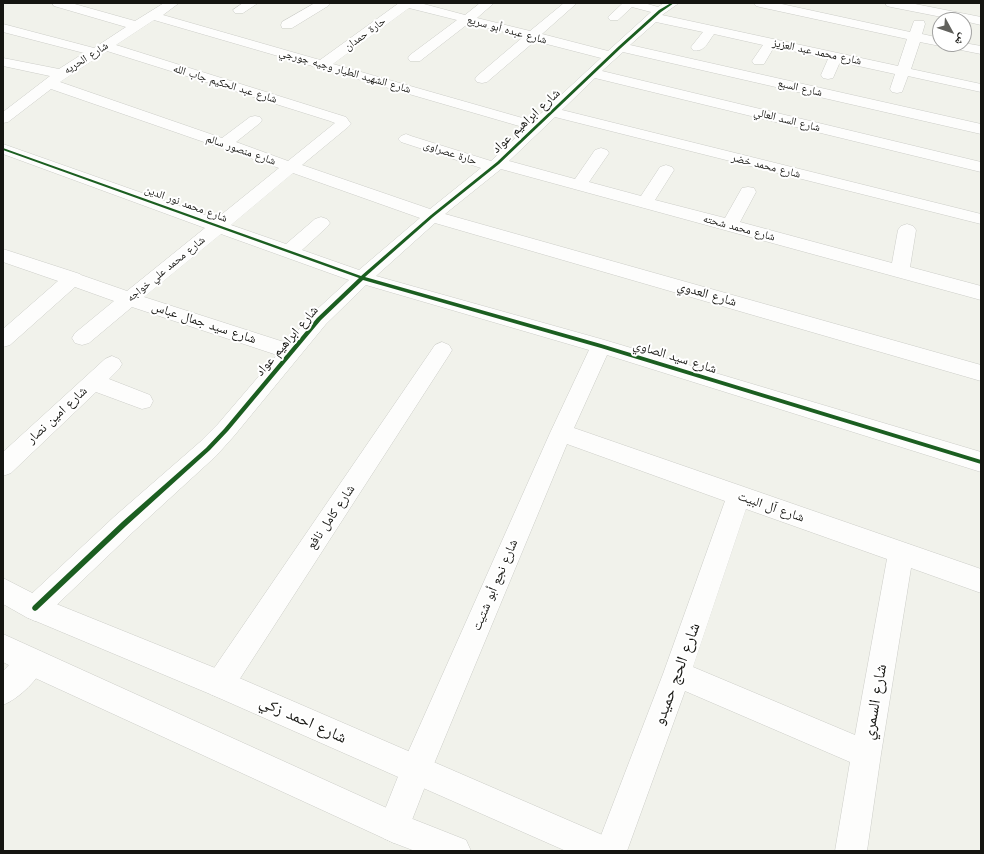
<!DOCTYPE html>
<html>
<head>
<meta charset="utf-8">
<style>
  body { margin:0 }
  #map { position:relative; width:984px; height:854px; overflow:hidden; background:#f1f2eb; font-family:"Work Sans","Noto Naskh Arabic",sans-serif }
  canvas { display:block }
  .frame { position:absolute; inset:0; border:4px solid #151511; pointer-events:none }
  .north { position:absolute; left:932px; top:12px; width:40px; height:40px; box-sizing:border-box; background:#fff; border:1px solid #a1a1a0; border-radius:50%; rotate:130deg; font-size:11px; font-weight:700; line-height:16px; text-align:center; color:#151511 }
  .north::after { content:''; display:block; margin:auto; width:14px; height:18px; background:#62625d; clip-path:polygon(50% 0,100% 100%,50% 72%,0 100%) }
</style>
</head>
<body>
<div id="map">
<canvas width="984" height="854"></canvas>
<div class="frame"></div>
<div class="north">ش</div>
</div>
<script>
const g = document.querySelector('canvas').getContext('2d');
g.lineJoin = 'round';
function stroke(path, color, width, dash) { g.strokeStyle = color; g.lineWidth = width; g.lineCap = dash ? 'butt' : 'round'; g.setLineDash(dash || []); g.stroke(path); }
function fill(path, color) { g.fillStyle = color; g.fill(path, 'evenodd'); }
function label(font, color, halo, rows, align = 'center') {
  g.font = font + ' "Work Sans","Noto Naskh Arabic",sans-serif'; g.lineWidth = 4; g.setLineDash([]); g.textBaseline = 'middle'; g.strokeStyle = halo; g.fillStyle = color; for (const [text, x, y, turn = 0] of rows) {
    g.save(); g.translate(x, y); g.rotate((+turn || 0) * Math.PI / 180); g.textAlign = isNaN(turn) ? turn : align; if (halo) g.strokeText(text, 0, 0); g.fillText(text, 0, 0); g.restore();
  }
}
const minor = new Path2D(`
  M 52,3 L 71,3 L 135,21 L 164,3 L 179,3 L 163,15 L 320,60 L 399,3 L 420,3 L 465,15 L 480,3 L 494,3 L 477,18 L 530,31 L 564,3 L 577,3 L 542,34 L 608,51 L 651,12 L 632,7 L 618,20 L 610,20 L 608,17 L 623,3 L 644,3 L 658,7 L 664,3 L 679,3 L 662,15 L 898,66 L 907,39 L 760,7 L 756,6 L 754,3 L 777,3 L 910,32 L 914,21 L 924,21 L 925,24 L 922,34 L 940,38 L 940,44 L 964,44 L 964,43 L 981,46 L 981,54 L 946,47 L 945,45 L 940,46 L 920,42 L 911,69 L 981,84 L 981,92 L 908,76 L 902,92 L 897,93 L 892,92 L 890,89 L 895,74 L 840,62 L 833,78 L 828,79 L 823,78 L 821,75 L 828,59 L 774,47 L 764,64 L 754,64 L 752,61 L 763,45 L 714,34 C 708,42 704,53 693,50 L 691,47 L 703,32 L 656,22 L 630,45 L 981,124 L 981,134 L 623,52 L 602,71 L 981,162 L 981,172 L 595,78 L 562,110 L 981,214 L 981,224 L 555,117 L 509,161 L 575,179 L 595,150 L 601,148 L 607,150 L 609,153 L 589,182 L 641,196 L 660,167 L 666,165 L 672,167 L 674,170 L 655,200 L 725,218 L 742,188 L 748,187 L 754,188 L 756,192 L 740,222 L 892,263 L 898,230 L 901,226 L 907,224 L 913,226 L 916,230 L 910,267 L 981,286 L 981,300 L 501,169 L 445,214 L 981,365 L 981,381 L 435,223 L 376,276 L 601,339 L 981,452 L 981,472 L 607,355 L 574,428 L 981,569 L 981,593 L 911,568 L 881,754 L 867,851 L 835,851 L 850,762 L 685,691 L 627,851 L 595,851 L 663,674 L 725,501 L 567,444 L 431,771 L 405,838 L 394,843 L 383,838 L 378,827 L 405,759 L 550,433 L 589,350 L 366,285 L 326,324 L 234,436 L 216,456 L 133,532 L 44,617 L 35,621 L 26,617 L 22,608 L 26,599 L 115,516 L 200,442 L 218,424 L 277,355 L 132,307 L 89,343 L 82,345 L 75,343 L 72,338 L 75,333 L 114,301 L 75,287 L 10,345 L 3,347 L 3,329 L 58,281 L 3,262 L 3,249 L 80,274 L 81,275 L 127,291 L 205,228 L 3,154 L 3,144 L 216,219 L 279,168 L 51,89 L 8,122 L 3,123 L 3,112 L 50,76 L 3,66 L 3,58 L 59,69 L 84,53 L 3,32 L 3,24 L 94,48 L 126,27 L 54,6 ZM 409,8 L 457,20 L 410,55 L 408,58 L 410,61 L 420,61 L 469,23 L 523,37 L 477,76 L 475,79 L 477,82 L 482,83 L 487,82 L 535,41 L 601,58 L 533,121 L 333,64 ZM 154,20 L 526,128 L 491,161 L 411,136 L 406,134 L 401,136 L 398,139 L 401,142 L 481,168 L 430,209 L 302,165 L 348,127 L 351,124 L 346,117 L 116,45 ZM 107,51 L 330,121 L 335,123 L 288,161 L 236,142 L 260,123 L 262,120 L 260,117 L 255,116 L 250,117 L 222,138 L 60,82 ZM 293,173 L 420,218 L 359,270 L 302,250 L 327,227 L 330,223 L 327,219 L 321,217 L 315,219 L 286,244 L 231,225 ZM 221,234 L 349,280 L 312,314 L 287,343 L 144,297 ZM 746,509 L 887,559 L 855,735 L 693,667 Z
  M 243,3 L 258,3 L 243,13 L 235,13 L 233,10 Z
  M 315,3 L 330,3 L 328,6 L 292,28 L 282,28 L 281,25 L 282,22 Z
  M 885,3 L 910,3 L 981,17 L 981,25 L 964,21 L 964,20 L 957,20 L 891,7 L 887,6 Z
  M 442,342 L 449,345 L 452,350 L 449,355 L 230,694 L 220,698 L 210,694 L 206,684 L 210,674 L 435,345 Z
  M 112,356 L 119,359 L 122,364 L 119,369 L 109,379 L 150,395 L 153,401 L 150,407 L 142,409 L 96,392 L 11,473 L 3,476 L 3,452 L 105,359 Z
  M 32,648 L 42,652 L 46,662 C 39,679 20,698 3,705 L 3,671 L 22,652 Z`);
const tertiary = new Path2D(`
  M 3,578 L 44,599 L 230,674 L 614,840 L 619,851 L 566,851 L 210,694 L 26,617 L 3,604 Z
  M 3,634 L 400,814 L 466,840 L 471,851 L 415,851 L 394,843 L 22,672 L 3,662 Z`);
const cycleway = new Path2D(`
  M 671,3 L 674,3 L 661,12 L 621,48 L 499,164 L 433,217 L 365,277 L 601,344 L 981,460 L 981,464 L 601,348 L 363,280 L 321,320 L 228,431 L 210,450 L 126,526 L 37,610 L 35,611 L 33,610 L 32,608 L 33,606 L 122,522 L 206,448 L 224,429 L 317,318 L 359,278 L 3,150 L 3,148 L 361,276 L 431,215 L 497,162 L 619,46 L 659,10 Z`);
const farStreetnames = [
  ["شارع عبده أبو سريع",507,30,15],
  ["حارة حمدان",365,34,-36],
  ["شارع محمد عبد العزيز",817,52,12],
  ["شارع الحريه",86,58,-32],
  ["شارع الشهيد الطيار وجيه جورجي",345,71,16],
  ["شارع عبد الحكيم جاب الله",225,84,17],
  ["شارع السبع",800,88,13],
  ["شارع السد العالي",787,120,14],
  ["شارع منصور سالم",241,150,19],
  ["حارة عصراوى",450,153,18],
  ["شارع محمد خضر",766,166,14],
  ["شارع محمد نور الدين",186,204,20],
  ["شارع محمد شحته",739,228,15],
  ["شارع محمد علي خواجه",166,269,-39]
];
const streetNames = [
  ["شارع ابراهيم عواد",526,121,-43],
  ["شارع العدوي",707,294,16],
  ["شارع سيد جمال عباس",204,323,18],
  ["شارع ابراهيم عواد",287,341,-49],
  ["شارع سيد الصاوي",675,357,17],
  ["شارع امين نصار",57,415,-43],
  ["شارع آل البيت",771,507,19],
  ["شارع كامل نافع",331,517,-56],
  ["شارع نجع أبو شتيت",495,585,-67]
];
const nearStreetnames = [
  ["شارع الحج حميدو",677,674,-70],
  ["شارع السمري",875,702,-80],
  ["شارع احمد زكي",303,720,24]
];
stroke(minor, '#cccdc8', 1);
stroke(tertiary, '#cccdc8', 1);
fill(minor, '#fdfdfc');
fill(tertiary, '#fdfdfc');
fill(cycleway, '#1b5e20');
label('11px', '#151511', '#fff', farStreetnames);
label('13px', '#151511', '#fff', streetNames);
label('16px', '#151511', '#fff', nearStreetnames);
</script>
</body>
</html>
